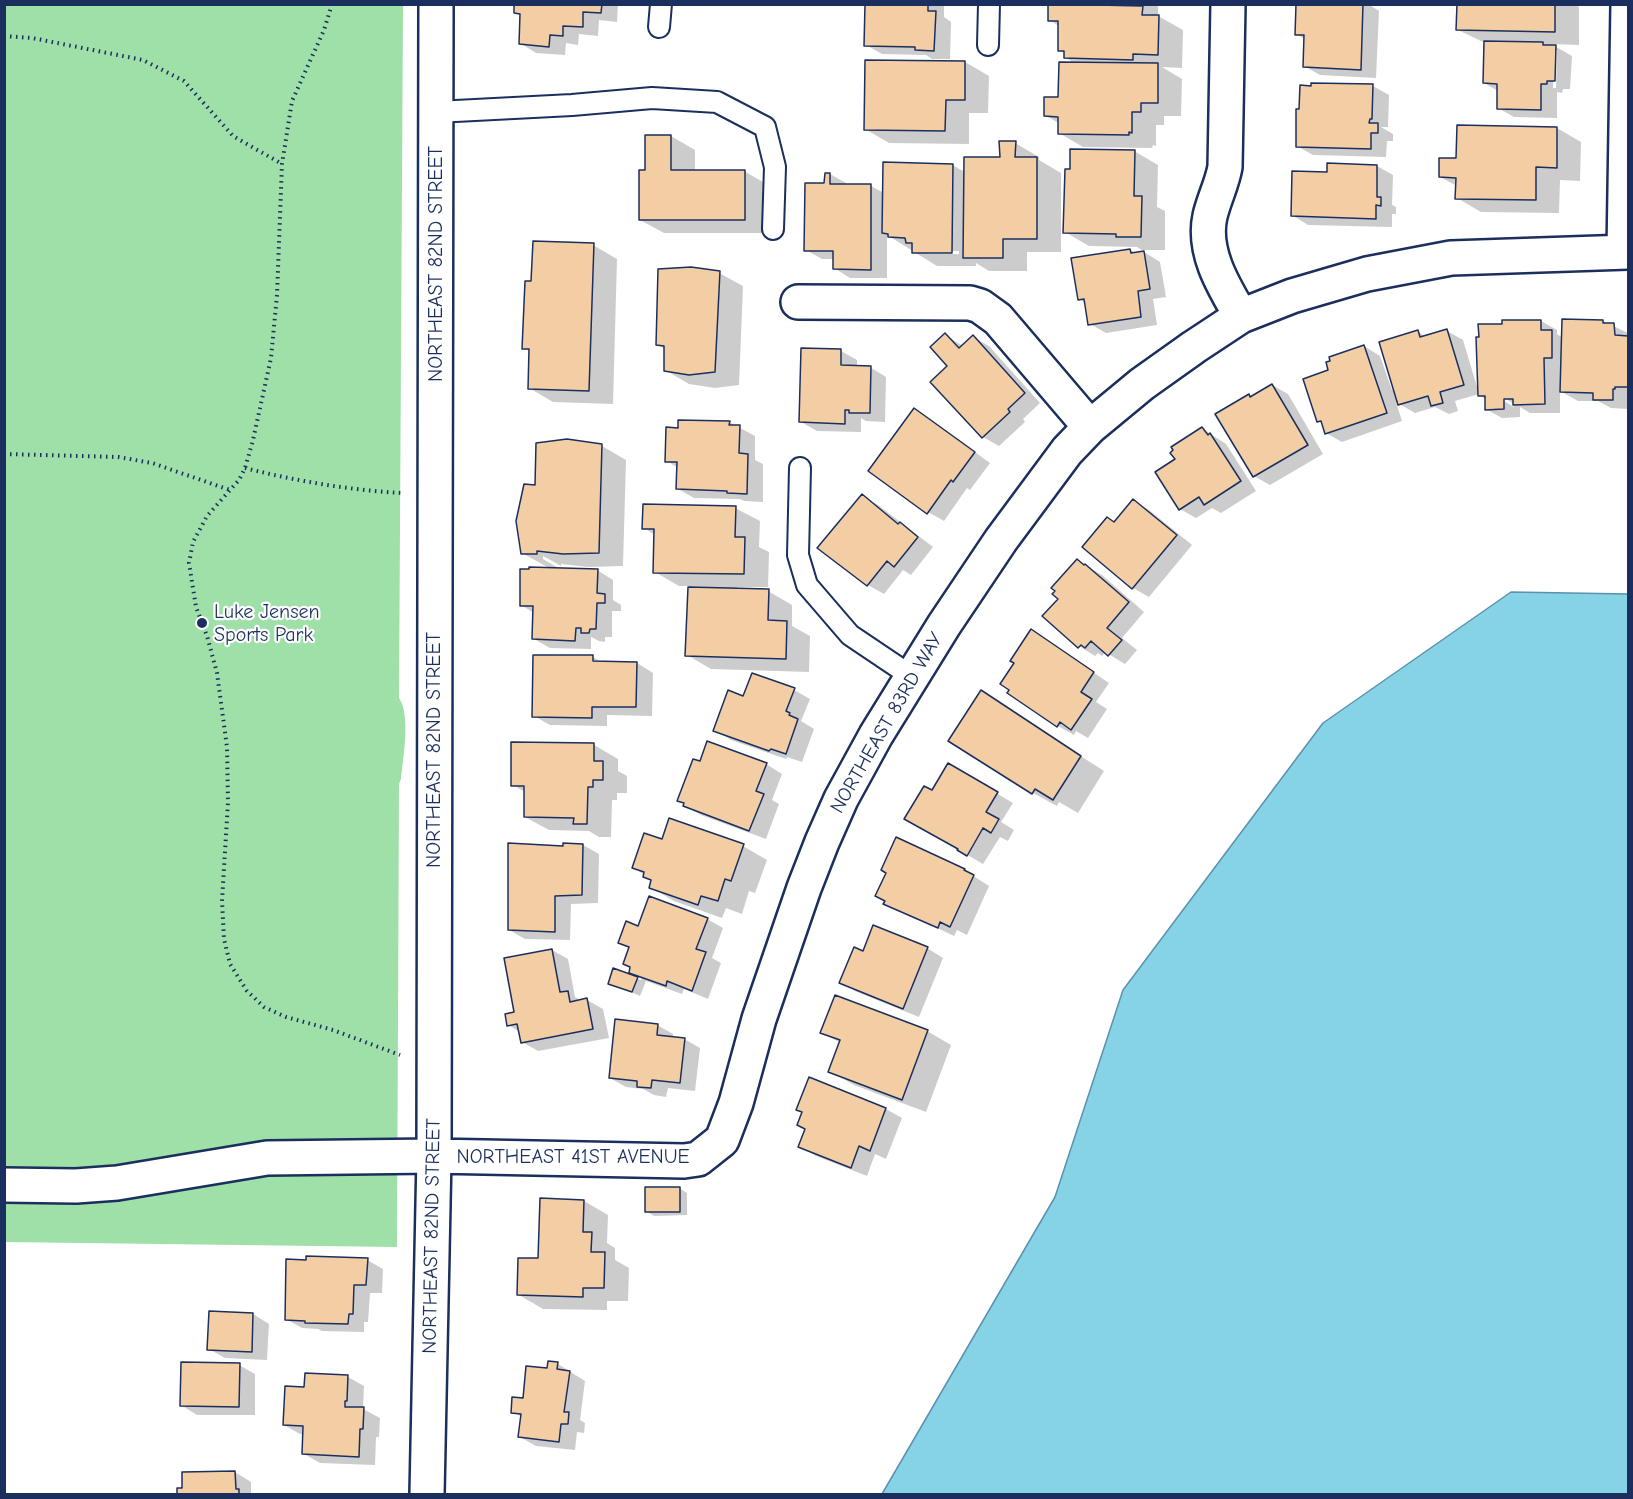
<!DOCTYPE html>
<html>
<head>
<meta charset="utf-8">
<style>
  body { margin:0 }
  #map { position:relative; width:1633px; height:1499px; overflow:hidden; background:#fff; font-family:"Comic Neue",sans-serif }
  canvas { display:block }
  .frame { position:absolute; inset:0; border:6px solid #1b2f5e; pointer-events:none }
</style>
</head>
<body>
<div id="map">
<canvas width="1633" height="1499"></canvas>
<div class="frame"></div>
</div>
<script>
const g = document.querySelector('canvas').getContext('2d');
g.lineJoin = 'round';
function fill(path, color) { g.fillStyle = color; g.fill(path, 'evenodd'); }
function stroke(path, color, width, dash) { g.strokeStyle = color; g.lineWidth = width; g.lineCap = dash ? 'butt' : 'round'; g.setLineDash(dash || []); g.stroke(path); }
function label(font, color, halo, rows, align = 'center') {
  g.font = font + ' "Comic Neue",sans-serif'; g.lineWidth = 4.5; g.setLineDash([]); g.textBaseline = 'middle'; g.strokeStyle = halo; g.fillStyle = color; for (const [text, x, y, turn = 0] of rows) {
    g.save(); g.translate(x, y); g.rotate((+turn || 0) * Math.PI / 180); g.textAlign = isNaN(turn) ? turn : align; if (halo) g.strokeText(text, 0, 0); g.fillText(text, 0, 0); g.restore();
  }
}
const green = new Path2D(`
  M 5,5 L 403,5 L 399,698 C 411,715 403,758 401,779 L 399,784 L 397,1247 L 5,1242 Z`);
const water = new Path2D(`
  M 1511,592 L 1628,594 L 1628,1494 L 882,1494 L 1055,1197 L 1123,990 L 1323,723 Z`);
const shadow = new Path2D(`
  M 516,4 L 618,4 L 617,22 L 599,20 L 598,36 L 579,34 L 578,45 L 566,43 L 565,55 L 536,53 L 520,43 L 522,16 L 515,13 Z
  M 867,4 L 944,4 L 944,17 L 951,22 L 950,59 L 932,59 L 926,55 L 882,54 L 866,45 Z
  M 1050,4 L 1158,4 L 1158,16 L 1183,30 L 1182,68 L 1162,67 L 1182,79 L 1181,116 L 1164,116 L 1164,125 L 1156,125 L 1156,146 L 1153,145 L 1152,148 L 1083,147 L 1059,133 L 1060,124 L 1045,115 L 1059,99 L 1076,64 L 1066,58 L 1066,54 L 1059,50 L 1059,26 L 1049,20 Z
  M 1297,4 L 1368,4 L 1379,11 L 1376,78 L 1320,75 L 1304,66 L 1305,39 L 1296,34 Z
  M 1458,4 L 1574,4 L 1579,7 L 1579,45 L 1551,44 L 1572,56 L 1570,89 L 1563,89 L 1562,93 L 1557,92 L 1557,118 L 1514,117 L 1498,108 L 1498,91 L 1484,83 L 1485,43 L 1458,30 ZM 1554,51 L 1557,51 L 1556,88 L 1553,88 Z
  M 867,61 L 965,62 L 989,76 L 988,113 L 969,113 L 969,144 L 889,143 L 865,129 Z
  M 1373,86 L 1389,95 L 1388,127 L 1381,127 L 1393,134 L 1393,141 L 1387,141 L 1386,157 L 1313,155 L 1297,146 Z
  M 1458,127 L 1557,128 L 1581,142 L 1580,181 L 1560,180 L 1559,213 L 1481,212 L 1457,198 L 1457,186 L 1440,177 L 1457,160 Z
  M 647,136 L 671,136 L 695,150 L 695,171 L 744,171 L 768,185 L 769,233 L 664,233 L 640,220 L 646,171 Z
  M 1015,143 L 1039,157 L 1039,160 L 1061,173 L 1061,252 L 1027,252 L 1027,271 L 989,271 L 976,263 L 976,266 L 937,266 L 887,235 L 887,278 L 850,278 L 834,268 L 834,259 L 822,259 L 806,250 L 830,174 L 846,183 L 846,185 L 871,186 L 884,193 L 952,165 L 965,172 L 1001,158 ZM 929,251 L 959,251 L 959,254 L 929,254 Z
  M 1134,151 L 1158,165 L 1157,207 L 1165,211 L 1165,250 L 1142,250 L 1137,247 L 1089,246 L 1065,232 Z
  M 1377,166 L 1393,175 L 1392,205 L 1396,207 L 1396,214 L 1392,214 L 1392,227 L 1308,225 L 1292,215 L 1329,174 Z
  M 593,245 L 617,259 L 613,404 L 553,402 L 529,388 L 530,351 L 524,348 L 533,283 Z
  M 1130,250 L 1136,253 L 1144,252 L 1160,262 L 1166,297 L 1153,299 L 1157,325 L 1106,333 L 1090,324 L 1085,303 L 1079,299 Z
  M 719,273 L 743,286 L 739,385 L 715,388 L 689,384 L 665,370 L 666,349 L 657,345 Z
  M 1541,321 L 1557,330 L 1557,334 L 1563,338 L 1603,321 L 1628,333 L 1628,409 L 1611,408 L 1598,401 L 1578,401 L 1560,391 L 1560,413 L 1530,413 L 1520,407 L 1520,417 L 1502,418 L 1486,409 L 1486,400 L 1479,394 L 1455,401 L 1458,411 L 1449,414 L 1435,407 L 1415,413 L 1396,402 L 1402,421 L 1342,442 L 1326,433 L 1323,424 L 1319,421 L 1330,371 L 1364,346 L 1380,356 L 1392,390 L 1394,389 L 1418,332 L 1426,337 L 1447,331 L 1463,340 L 1478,390 L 1503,325 ZM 1498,394 L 1514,404 L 1514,407 L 1497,397 Z
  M 945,335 L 963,346 L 973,337 L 989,346 L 1040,403 L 1023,419 L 1025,422 L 999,446 L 983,437 L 950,366 Z
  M 841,351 L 857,360 L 857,367 L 870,367 L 886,377 L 885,422 L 866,421 L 861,418 L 861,432 L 817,431 L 801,422 Z
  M 1272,385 L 1288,394 L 1323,454 L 1270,485 L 1254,476 L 1249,395 L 1252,397 Z
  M 915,410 L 931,420 L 990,463 L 970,490 L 967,488 L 944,521 L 928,512 Z
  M 729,422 L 755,436 L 755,460 L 763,464 L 763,502 L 744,501 L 740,499 L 694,498 L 678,489 L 678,468 L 667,461 L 680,429 Z
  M 1203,429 L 1226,444 L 1256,491 L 1221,513 L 1212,508 L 1196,518 L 1180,509 Z
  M 602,446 L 626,460 L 623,566 L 588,567 L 561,564 L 561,566 L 543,556 L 543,559 L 567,573 L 597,570 L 613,580 L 613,600 L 621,605 L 621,611 L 612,611 L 612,637 L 605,637 L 605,642 L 599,641 L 591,637 L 591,649 L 550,648 L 534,639 L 534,613 L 521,605 L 551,569 L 522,553 L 536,486 Z
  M 862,496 L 878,505 L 933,547 L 911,575 L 903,570 L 884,594 L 868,585 Z
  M 1133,501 L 1149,510 L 1192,545 L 1149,597 L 1133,588 L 1115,523 Z
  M 735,508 L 760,521 L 759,547 L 769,552 L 768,587 L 737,587 L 737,590 L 768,591 L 792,605 L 792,626 L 810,636 L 809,672 L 711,669 L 687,655 L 689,586 L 679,586 L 655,572 L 655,535 L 644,528 Z
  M 1077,561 L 1102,575 L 1144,612 L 1122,638 L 1137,650 L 1125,664 L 1105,652 L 1102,656 L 1098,653 L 1095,656 L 1079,646 L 1060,599 Z
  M 1032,631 L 1109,683 L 1096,702 L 1107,709 L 1088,738 L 1076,731 L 1074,735 L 1058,726 L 1009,692 L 1016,663 Z
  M 593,657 L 603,663 L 637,663 L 653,673 L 652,716 L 607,715 L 607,726 L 550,725 L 534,716 Z
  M 794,690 L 810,699 L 801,721 L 814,729 L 802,762 L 787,757 L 786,759 L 731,740 L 715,730 L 744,698 Z
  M 981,692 L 1104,771 L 1078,813 L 1059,802 L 1057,806 L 1033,793 Z
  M 594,745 L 618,759 L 618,771 L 627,776 L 627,793 L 617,793 L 617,800 L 612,800 L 611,837 L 599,837 L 589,831 L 549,830 L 525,817 L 525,792 L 513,785 Z
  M 766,764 L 782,774 L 772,800 L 779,804 L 766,839 L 701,815 L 685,806 Z
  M 949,765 L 1013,803 L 1001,822 L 1014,830 L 1008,841 L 1000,837 L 983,864 L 959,850 L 933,792 Z
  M 663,841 L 743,846 L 767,860 L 755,893 L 749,891 L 742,914 L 726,908 L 722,918 L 674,901 L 650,887 L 653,881 L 633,867 Z
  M 583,845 L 599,854 L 598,903 L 571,904 L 570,940 L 525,939 L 509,930 L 564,848 Z
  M 964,870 L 989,886 L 967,935 L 957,930 L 954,936 L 885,903 Z
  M 707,919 L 723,928 L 712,958 L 721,963 L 708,999 L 684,989 L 682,994 L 646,981 L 640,996 L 610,983 L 614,970 L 641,980 L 642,979 L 630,972 L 630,948 L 620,942 L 639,928 Z
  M 927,948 L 943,958 L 919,1017 L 857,992 L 841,982 L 864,953 Z
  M 552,950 L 568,959 L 575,997 L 582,1001 L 587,1000 L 603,1009 L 609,1038 L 538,1051 L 522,1042 L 520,1032 L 508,1025 Z
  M 657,1025 L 673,1034 L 673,1038 L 684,1039 L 700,1048 L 695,1091 L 668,1088 L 666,1097 L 654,1095 L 643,1089 L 626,1087 L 610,1078 Z
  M 927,1031 L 951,1045 L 926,1112 L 854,1085 L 830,1071 L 841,1043 L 822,1033 Z
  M 810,1079 L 886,1109 L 902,1118 L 886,1159 L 875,1154 L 867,1176 L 816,1156 L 800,1146 L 806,1129 L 803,1113 Z
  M 679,1188 L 687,1193 L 687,1215 L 654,1216 L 646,1211 Z
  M 584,1201 L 608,1215 L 607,1243 L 615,1248 L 615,1260 L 629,1268 L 628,1301 L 607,1301 L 607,1310 L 543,1309 L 519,1295 L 540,1260 Z
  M 367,1260 L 383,1269 L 382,1293 L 370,1293 L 368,1322 L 364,1322 L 364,1332 L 322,1331 L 318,1329 L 302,1328 L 286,1319 Z
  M 253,1314 L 269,1324 L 267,1360 L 225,1358 L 209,1349 Z
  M 558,1364 L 585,1381 L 580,1420 L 585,1423 L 584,1433 L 577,1432 L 575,1450 L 536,1446 L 520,1437 L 522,1417 L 512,1412 L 548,1370 Z
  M 239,1365 L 255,1374 L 255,1415 L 197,1415 L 181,1405 Z
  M 348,1377 L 364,1386 L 363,1409 L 380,1418 L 379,1437 L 376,1437 L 375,1465 L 320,1463 L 304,1454 L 305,1434 L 300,1434 L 284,1425 L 305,1389 Z
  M 235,1472 L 251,1482 L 251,1494 L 179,1494 L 179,1490 Z`);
const building = new Path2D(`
  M 514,4 L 602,4 L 601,13 L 583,12 L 583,27 L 563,26 L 563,36 L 550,35 L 549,47 L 519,44 L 520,14 L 514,13 Z
  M 865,4 L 928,4 L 928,11 L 936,11 L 934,51 L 915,50 L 915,47 L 864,46 Z
  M 1048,4 L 1143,6 L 1142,15 L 1159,15 L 1158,55 L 1133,54 L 1133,60 L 1064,58 L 1064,51 L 1058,51 L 1058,21 L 1048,21 Z
  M 1296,4 L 1363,4 L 1361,70 L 1303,67 L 1304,35 L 1295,35 Z
  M 1457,4 L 1555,4 L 1555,32 L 1456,30 Z
  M 1484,41 L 1543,42 L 1543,45 L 1556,45 L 1555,81 L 1547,81 L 1547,84 L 1541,84 L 1541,110 L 1497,109 L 1497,84 L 1483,83 Z
  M 865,60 L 965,61 L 965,100 L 946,100 L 945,131 L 864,130 Z
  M 1059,62 L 1158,63 L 1158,103 L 1141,103 L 1141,112 L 1132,112 L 1132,133 L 1129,132 L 1129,135 L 1058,134 L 1058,117 L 1044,116 L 1044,97 L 1058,97 Z
  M 1311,83 L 1373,84 L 1372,119 L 1370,119 L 1369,123 L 1378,123 L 1378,133 L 1371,133 L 1371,149 L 1296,147 L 1296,109 L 1299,109 L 1300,85 L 1311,86 Z
  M 1457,125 L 1557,127 L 1557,168 L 1536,167 L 1536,200 L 1455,199 L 1456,178 L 1439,177 L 1439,158 L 1456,158 Z
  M 645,135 L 671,135 L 671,170 L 745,170 L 745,220 L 639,220 L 639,170 L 645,170 Z
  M 999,141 L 1016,141 L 1015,157 L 1037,157 L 1037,239 L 1003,239 L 1003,258 L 963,258 L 964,157 L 1000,157 Z
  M 1070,149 L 1135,150 L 1134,196 L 1142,196 L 1141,237 L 1116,237 L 1116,234 L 1063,233 L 1065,169 L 1070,169 Z
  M 883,162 L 953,164 L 952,253 L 912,253 L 912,243 L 906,243 L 905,238 L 888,237 L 888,234 L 882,233 Z
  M 1327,163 L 1377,165 L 1377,197 L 1381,197 L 1381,206 L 1376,205 L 1376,219 L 1291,216 L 1292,171 L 1327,172 Z
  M 825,173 L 830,173 L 830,184 L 871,184 L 871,270 L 833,269 L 833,251 L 804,251 L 805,183 L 824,183 Z
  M 533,241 L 594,243 L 589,391 L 528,389 L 529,349 L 522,349 L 525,281 L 531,281 Z
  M 1130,249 L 1131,253 L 1144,251 L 1150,289 L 1138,291 L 1141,317 L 1088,325 L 1084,299 L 1078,300 L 1071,258 Z
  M 691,267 L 720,271 L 715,372 L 689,375 L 664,371 L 664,346 L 656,345 L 658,269 Z
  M 1562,319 L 1603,320 L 1603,323 L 1614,323 L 1615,335 L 1628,336 L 1628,387 L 1615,387 L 1615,389 L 1613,389 L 1613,400 L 1593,400 L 1593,393 L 1560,392 Z
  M 1502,320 L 1541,320 L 1541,330 L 1552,330 L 1552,358 L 1544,358 L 1545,404 L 1513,405 L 1513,399 L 1504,399 L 1504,409 L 1485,410 L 1485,396 L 1478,396 L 1476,337 L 1479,337 L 1478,324 L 1502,324 Z
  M 1447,329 L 1464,385 L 1440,392 L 1443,403 L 1431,406 L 1428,396 L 1398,405 L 1379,342 L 1418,330 L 1420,337 Z
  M 945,333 L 959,348 L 973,335 L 1025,393 L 1008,409 L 1010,412 L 982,438 L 930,382 L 947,366 L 930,347 Z
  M 1364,345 L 1387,413 L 1325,434 L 1321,421 L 1317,422 L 1303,379 L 1328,370 L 1326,362 L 1330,361 L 1329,357 Z
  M 801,348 L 841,349 L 841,365 L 871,366 L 870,413 L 849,413 L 849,410 L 845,410 L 845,424 L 799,422 Z
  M 1272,384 L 1308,445 L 1253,477 L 1215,414 L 1249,394 L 1250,397 Z
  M 914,408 L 975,452 L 953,482 L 951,480 L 927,514 L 868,471 Z
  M 678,420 L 730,421 L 729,425 L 740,425 L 739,453 L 748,454 L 747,494 L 727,493 L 727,491 L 676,489 L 677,462 L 665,462 L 666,427 L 678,428 Z
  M 1202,427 L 1208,435 L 1210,433 L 1241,481 L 1204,505 L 1199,497 L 1179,510 L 1155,472 L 1175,459 L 1170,453 L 1173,450 L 1171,447 Z
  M 567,439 L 602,444 L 599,553 L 563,554 L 537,551 L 537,554 L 521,554 L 516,521 L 524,484 L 535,485 L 536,443 Z
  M 862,494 L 898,524 L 900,522 L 918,537 L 894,567 L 887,561 L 867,586 L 817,548 Z
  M 1133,499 L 1177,535 L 1132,589 L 1082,547 L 1107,517 L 1114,522 Z
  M 643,504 L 736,506 L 735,537 L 745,537 L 744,574 L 653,573 L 654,529 L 642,529 Z
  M 1077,559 L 1084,565 L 1085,564 L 1129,602 L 1107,628 L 1122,640 L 1108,656 L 1091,641 L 1085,648 L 1081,645 L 1078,648 L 1042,616 L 1058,599 L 1052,594 L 1055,591 L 1051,588 Z
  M 529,567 L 598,569 L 597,593 L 605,594 L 605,603 L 597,603 L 596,629 L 590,629 L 589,633 L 581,633 L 581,628 L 576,628 L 575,641 L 532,639 L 533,606 L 520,606 L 520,569 L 529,569 Z
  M 688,587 L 769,589 L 768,620 L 787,621 L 786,659 L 685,656 Z
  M 1031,629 L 1094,672 L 1081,692 L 1092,699 L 1071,730 L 1060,722 L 1057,727 L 1007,693 L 1009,690 L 1000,684 L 1014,663 L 1010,661 Z
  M 533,655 L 593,655 L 593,661 L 637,662 L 636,707 L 592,707 L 592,718 L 532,717 Z
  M 752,673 L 795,688 L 786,711 L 790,713 L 789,715 L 798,719 L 786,754 L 771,749 L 769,751 L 713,731 L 728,690 L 743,696 Z
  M 981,690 L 1081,756 L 1053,800 L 1035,789 L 1032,794 L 948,741 Z
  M 707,741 L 767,763 L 756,791 L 764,794 L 749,831 L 683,806 L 684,803 L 677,801 L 693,759 L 700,761 Z
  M 511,742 L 594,743 L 594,761 L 603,761 L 603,780 L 593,780 L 593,787 L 588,787 L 587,824 L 573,824 L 574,818 L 524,817 L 524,786 L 511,786 Z
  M 948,763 L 998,792 L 986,812 L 999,819 L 991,833 L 983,828 L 967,856 L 957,850 L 958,849 L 904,819 L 924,786 L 932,790 Z
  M 669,818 L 744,844 L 731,881 L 725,879 L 718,901 L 701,896 L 698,905 L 649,888 L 651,880 L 643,877 L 644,872 L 632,868 L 644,833 L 662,839 Z
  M 896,837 L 965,869 L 964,870 L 974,875 L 950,927 L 940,922 L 938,928 L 883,904 L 885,901 L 875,896 L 886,873 L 881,870 Z
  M 508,843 L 563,846 L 563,843 L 583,844 L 582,895 L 555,896 L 555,932 L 508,930 Z
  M 649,896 L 708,918 L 696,949 L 706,952 L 692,991 L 667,981 L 666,986 L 629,973 L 630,967 L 623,964 L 629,947 L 618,943 L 626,921 L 638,926 Z
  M 873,925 L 928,947 L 903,1009 L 839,983 L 854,947 L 863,951 Z
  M 552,949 L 560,992 L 568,991 L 570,1002 L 587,998 L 593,1029 L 521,1043 L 517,1024 L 507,1026 L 505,1014 L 514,1012 L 504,958 Z
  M 613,968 L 638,977 L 632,992 L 608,984 Z
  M 835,995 L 928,1030 L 902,1100 L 828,1072 L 840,1040 L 820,1033 Z
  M 615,1019 L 658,1024 L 657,1035 L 685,1038 L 680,1083 L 652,1080 L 651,1088 L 637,1087 L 637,1081 L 609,1078 Z
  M 809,1077 L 886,1108 L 870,1151 L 859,1146 L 851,1168 L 798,1147 L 805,1129 L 797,1125 L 802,1112 L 796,1110 Z
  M 645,1187 L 680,1187 L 680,1212 L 645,1212 Z
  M 540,1198 L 584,1200 L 583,1232 L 592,1232 L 591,1252 L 605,1252 L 604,1288 L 583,1288 L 583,1297 L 517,1295 L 518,1258 L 538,1258 Z
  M 306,1256 L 368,1258 L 366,1285 L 354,1285 L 353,1314 L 349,1314 L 348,1324 L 305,1323 L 305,1321 L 285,1320 L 286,1259 L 306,1260 Z
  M 209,1311 L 253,1313 L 252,1352 L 207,1350 Z
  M 548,1361 L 558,1362 L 557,1369 L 570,1371 L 564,1412 L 569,1412 L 568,1424 L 561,1424 L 559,1442 L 518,1437 L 521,1414 L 511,1413 L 512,1397 L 523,1398 L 526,1366 L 547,1368 Z
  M 181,1362 L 240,1363 L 239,1407 L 180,1406 Z
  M 305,1373 L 348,1375 L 347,1401 L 345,1401 L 345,1407 L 364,1407 L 363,1429 L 360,1429 L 359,1457 L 302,1454 L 303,1426 L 283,1425 L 285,1386 L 304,1387 Z
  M 235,1471 L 236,1489 L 239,1489 L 239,1494 L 177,1494 L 177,1488 L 182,1488 L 182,1472 Z`);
const path = new Path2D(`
  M 332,4 L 324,30 L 292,101 L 282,164 L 277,295 L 271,358 L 253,440 L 245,468 L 239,480 L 207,516 L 193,542 L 189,563 L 196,607 L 207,636 L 217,673 L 227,747 L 228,802 L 222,901 L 224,939 L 230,964 L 247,991 L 264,1007 L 286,1017 L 333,1030 L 400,1055
  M 4,36 L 32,38 L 143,60 L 184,81 L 233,136 L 282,164
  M 4,454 L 118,457 L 152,463 L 230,490
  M 245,468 C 296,481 349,490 401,493`);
const lane = new Path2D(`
  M 659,27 L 661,4
  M 988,45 L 989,4
  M 436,112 L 572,105 L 652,98 L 717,102 L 765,127 L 775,167 L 773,229
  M 800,468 L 798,555 L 807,585 L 850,635 L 911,676`);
const street = new Path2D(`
  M 1228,4 L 1225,167 C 1222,184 1214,199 1210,216 C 1202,252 1224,287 1241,316
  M 1624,252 L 1628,4
  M 798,302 L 970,303 L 980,306 L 998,319 L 1090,427
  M 4,1185 L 76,1186 L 117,1183 L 267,1158 L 434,1156 L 684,1161 L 698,1159 L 722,1140 L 736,1103 L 759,1019 L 804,888 L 822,842 L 841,799 L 876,735 L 944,625 L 1001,540 L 1067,451 L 1090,427 L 1142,384 L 1194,347 L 1241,316 L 1292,296 L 1367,274 L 1451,258 L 1628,252
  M 427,1494 L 434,1156 L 436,4`);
const markers = [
  [202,623,6,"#1b2f5e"]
];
const streetNames = [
  ["NORTHEAST 82ND STREET",436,264,-90],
  ["NORTHEAST 83RD WAY",887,723,-60],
  ["NORTHEAST 82ND STREET",434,750,-90],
  ["NORTHEAST 41ST AVENUE",573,1157],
  ["NORTHEAST 82ND STREET",432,1236,-89]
];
const poiNames = [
  ["Luke Jensen",214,612],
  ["Sports Park",214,635]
];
fill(green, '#9fdfa8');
fill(water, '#86d3e6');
stroke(water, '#5b91b0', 1.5);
fill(shadow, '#0003');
fill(building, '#f3cda3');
stroke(building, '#1b2f5e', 1.5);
stroke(lane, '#1b2f5e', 24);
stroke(street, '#1b2f5e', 38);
stroke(path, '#1b2f5e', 4, [1.5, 4.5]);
stroke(lane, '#fff', 20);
stroke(street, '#fff', 33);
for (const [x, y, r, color] of markers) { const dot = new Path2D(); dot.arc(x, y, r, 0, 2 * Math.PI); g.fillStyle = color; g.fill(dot); stroke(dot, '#fff', 2); }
label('20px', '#1b2f5e', '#fff', streetNames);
label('20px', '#1b2f5e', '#fff', poiNames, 'left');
</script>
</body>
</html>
